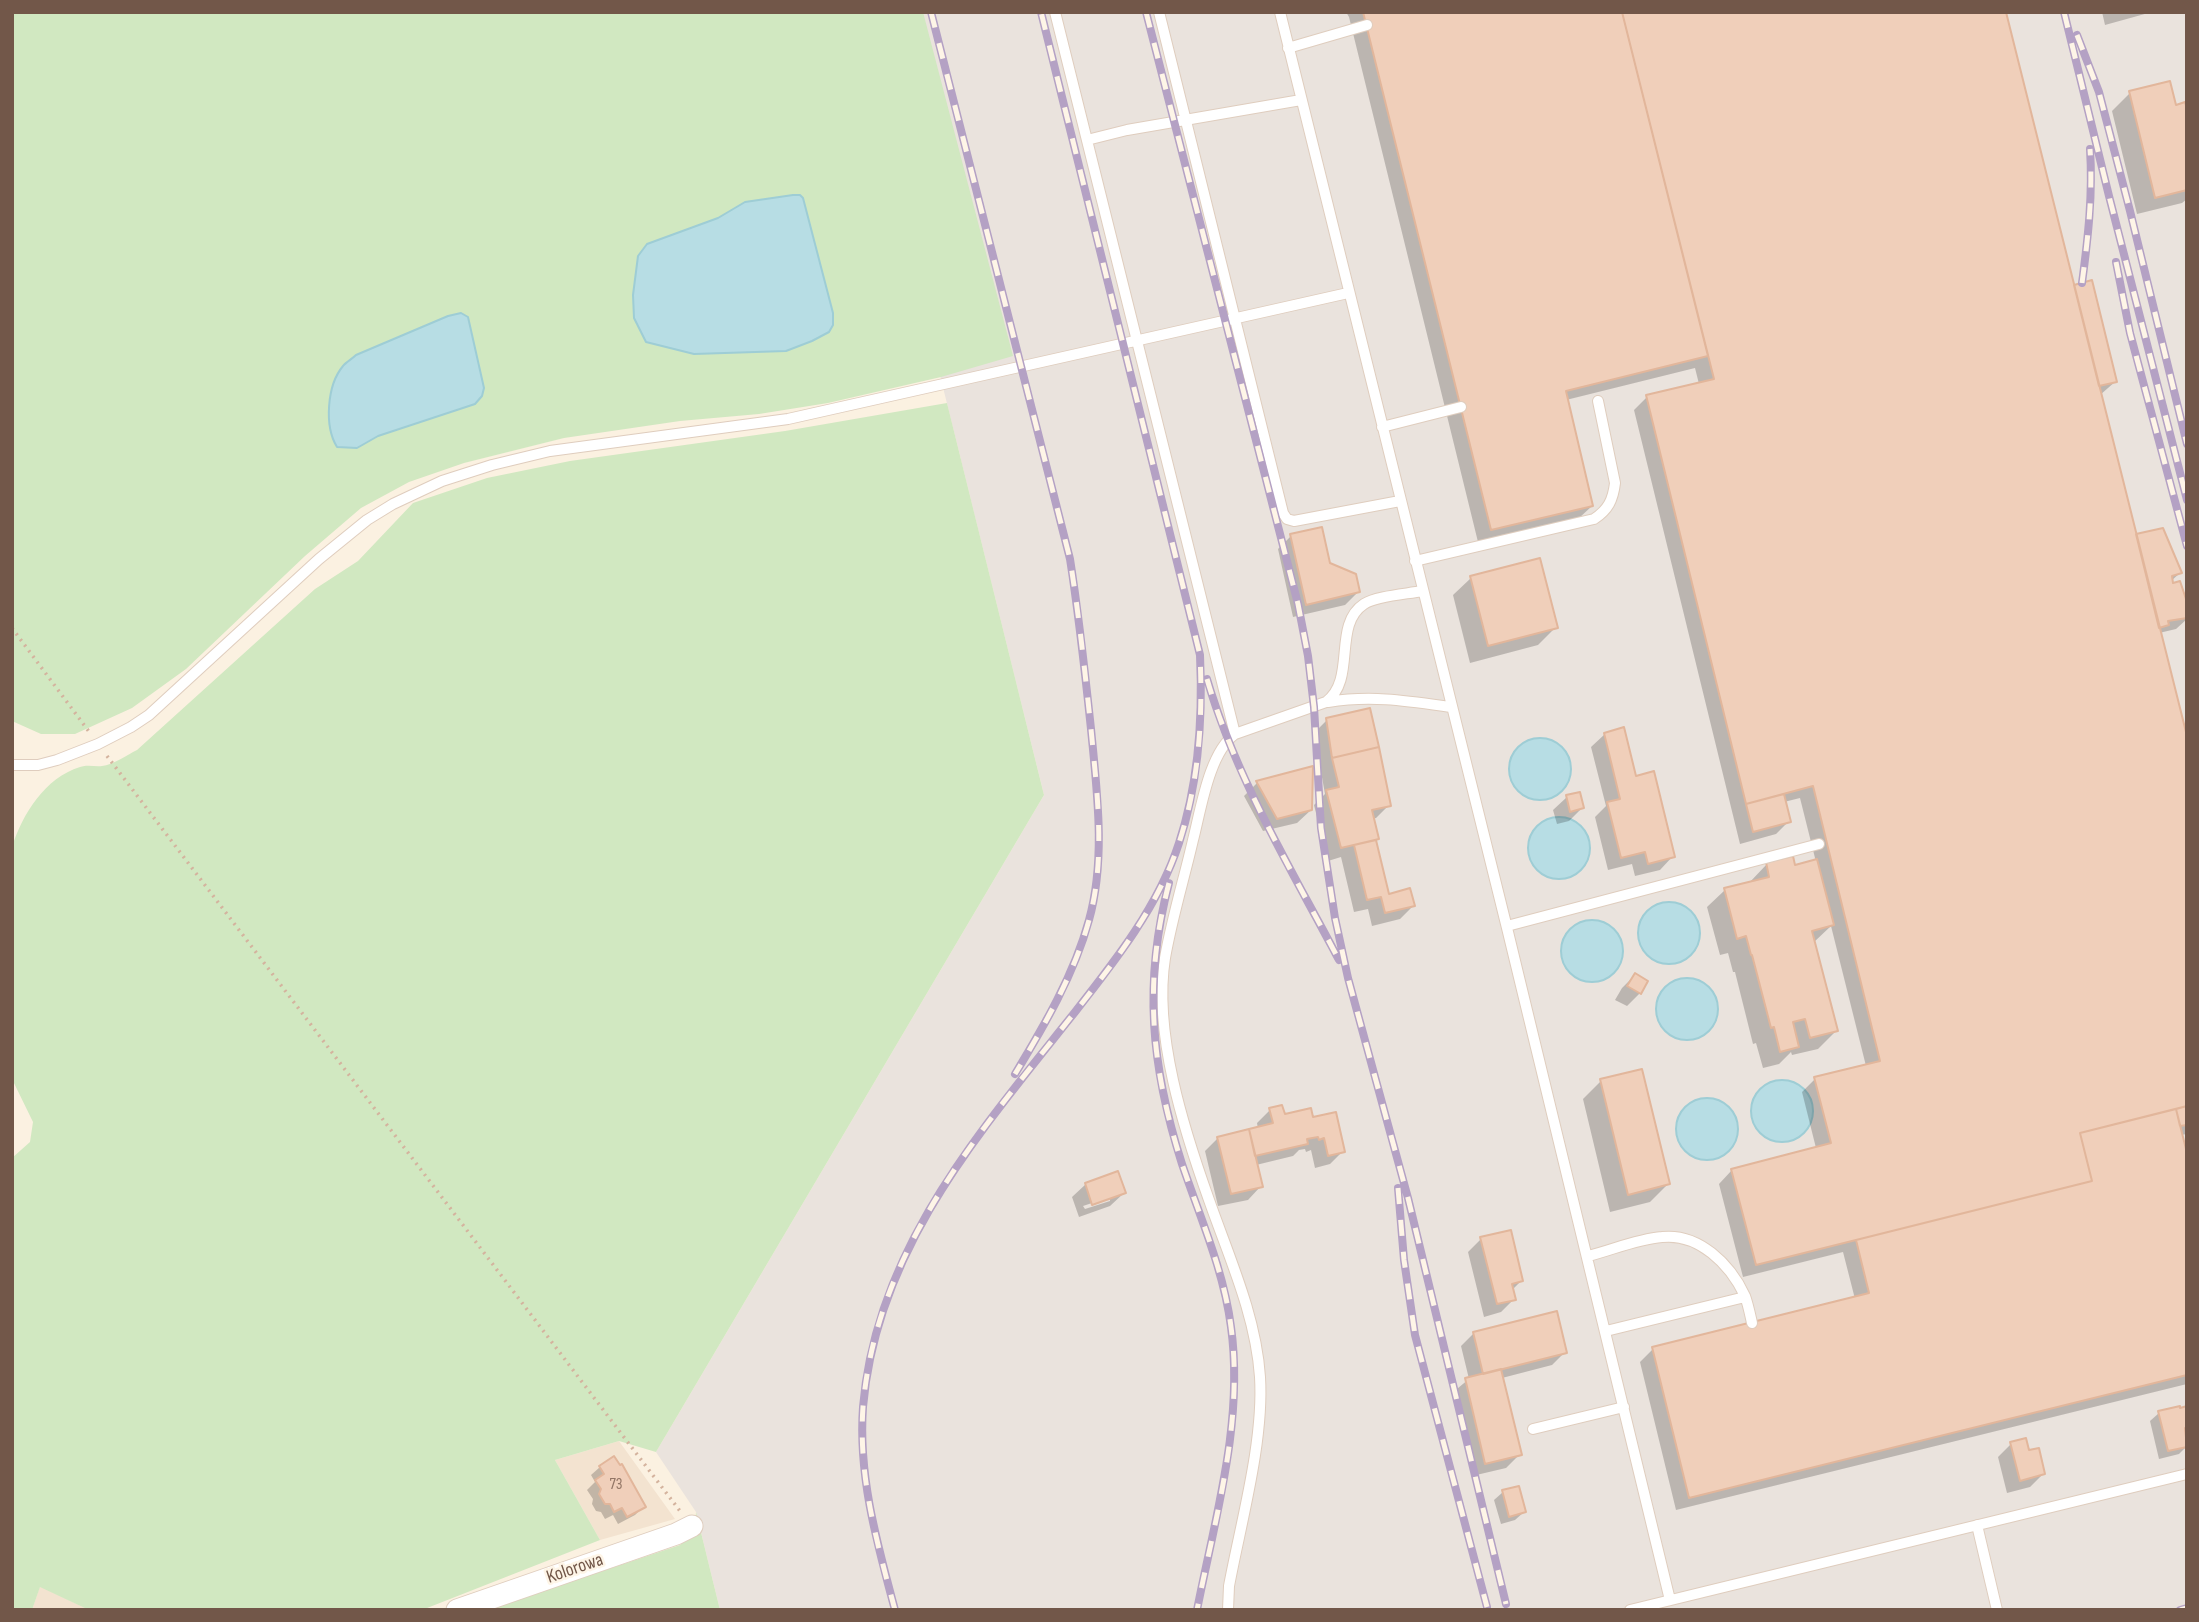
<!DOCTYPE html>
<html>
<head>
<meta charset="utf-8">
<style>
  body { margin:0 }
  #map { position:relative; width:2199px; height:1622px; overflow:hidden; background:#fbf1e1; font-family:"Sofia Sans Condensed",sans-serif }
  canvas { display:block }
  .frame { position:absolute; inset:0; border:14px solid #725749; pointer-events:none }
</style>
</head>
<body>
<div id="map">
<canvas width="2199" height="1622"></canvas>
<div class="frame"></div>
</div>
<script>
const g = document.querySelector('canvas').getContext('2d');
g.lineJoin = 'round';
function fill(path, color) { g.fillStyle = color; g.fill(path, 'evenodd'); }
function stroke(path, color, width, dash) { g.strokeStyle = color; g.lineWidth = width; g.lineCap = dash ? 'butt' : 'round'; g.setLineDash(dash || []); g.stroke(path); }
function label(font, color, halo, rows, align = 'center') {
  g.font = font + ' "Sofia Sans Condensed",sans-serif'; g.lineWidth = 5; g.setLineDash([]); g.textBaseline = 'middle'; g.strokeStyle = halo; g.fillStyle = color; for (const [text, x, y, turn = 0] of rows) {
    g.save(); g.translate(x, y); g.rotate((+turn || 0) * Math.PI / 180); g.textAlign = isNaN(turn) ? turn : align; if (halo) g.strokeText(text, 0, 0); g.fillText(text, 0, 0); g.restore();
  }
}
const residential = new Path2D(`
  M 619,1441 L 675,1519 L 600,1540 L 555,1460 Z
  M 40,1586 L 89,1610 L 32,1610 Z`);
const industrial = new Path2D(`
  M 850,12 L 2187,12 L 2187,1610 L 720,1610 L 696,1512 L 656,1452 L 1044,795 Z`);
const green = new Path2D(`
  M 12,12 L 923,12 L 1013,356 L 941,377 L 828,403 L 759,414 L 680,421 L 564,438 L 464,463 L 409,482 L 361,508 L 305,556 L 186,669 L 132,708 L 75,734 L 41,734 L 12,721 ZM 800,195 L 803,198 L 833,313 L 646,341 L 634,318 L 635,276 L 668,236 L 718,218 L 745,202 ZM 468,317 L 478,361 L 475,404 L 378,436 L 357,448 Z
  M 947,403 L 1044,795 L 656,1452 L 619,1441 L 555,1460 L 600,1540 L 422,1610 L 89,1610 L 40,1587 L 32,1610 L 12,1610 L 12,1158 L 30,1142 L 33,1122 L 12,1079 L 12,847 C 23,813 45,778 80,767 C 88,764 95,767 102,766 C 113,765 127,755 137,750 L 315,589 L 358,561 L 413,503 L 487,478 L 570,461 L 785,431 Z
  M 696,1512 L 720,1610 L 486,1610 L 680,1545 L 695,1528 Z`);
const water = new Path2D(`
  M 793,195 L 800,195 L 803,198 L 833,313 L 833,325 L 829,332 L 812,341 L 786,351 L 694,354 L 646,342 L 634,318 L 633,295 L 638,256 L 647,244 L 718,218 L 745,202 Z
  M 461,313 L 468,317 L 484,388 L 482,396 L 475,404 L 378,436 L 357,448 L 337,447 C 324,426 327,385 343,366 C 346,362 352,359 356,355 L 448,316 Z
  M1509 769a31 31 0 1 1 62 0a31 31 0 1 1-62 0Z
  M1528 848a31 31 0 1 1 62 0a31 31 0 1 1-62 0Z
  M1638 933a31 31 0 1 1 62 0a31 31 0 1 1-62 0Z
  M1561 951a31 31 0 1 1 62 0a31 31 0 1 1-62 0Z
  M1656 1009a31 31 0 1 1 62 0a31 31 0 1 1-62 0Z
  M1751 1111a31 31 0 1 1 62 0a31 31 0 1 1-62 0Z
  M1676 1129a31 31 0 1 1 62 0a31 31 0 1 1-62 0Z`);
const shadow = new Path2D(`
  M 1346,12 L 2004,12 L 2073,287 L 2116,381 L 2100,395 L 2135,536 L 2180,573 L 2171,581 L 2187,608 L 2187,619 L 2176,629 L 2159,633 L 2187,743 L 2187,1134 L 2181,1135 L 2187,1160 L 2187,1384 L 1676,1510 L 1640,1362 L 1653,1349 L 1855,1299 L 1843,1252 L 1743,1277 L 1719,1184 L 1732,1170 L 1816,1148 L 1802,1092 L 1815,1079 L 1866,1066 L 1831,926 L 1813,943 L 1836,1031 L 1818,1049 L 1792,1055 L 1791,1052 L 1779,1064 L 1763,1068 L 1756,1043 L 1753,1044 L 1735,972 L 1733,972 L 1728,953 L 1720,955 L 1707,907 L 1725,890 L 1749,883 L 1767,864 L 1794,867 L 1816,862 L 1800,798 L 1784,802 L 1789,821 L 1776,834 L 1740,844 L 1634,410 L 1647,397 L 1699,384 L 1695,368 L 1566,400 L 1592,506 L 1578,519 L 1478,542 L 1349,17 Z
  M 2102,12 L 2152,12 L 2105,25 Z
  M 2130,93 L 2174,107 L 2187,116 L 2187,199 L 2182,203 L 2137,214 L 2112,111 Z
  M 1291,536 L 1329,564 L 1358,592 L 1345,605 L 1293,617 L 1278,549 Z
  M 1471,578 L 1556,627 L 1538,645 L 1470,663 L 1453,595 Z
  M 1327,720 L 1389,805 L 1376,818 L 1372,819 L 1377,838 L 1374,841 L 1387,896 L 1413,906 L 1400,919 L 1372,926 L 1368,909 L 1354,912 L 1341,857 L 1328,861 L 1314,805 L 1325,794 L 1314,733 Z
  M 1605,734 L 1635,778 L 1673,856 L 1660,870 L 1635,876 L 1632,864 L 1608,870 L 1595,817 L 1606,806 L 1591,747 Z
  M 1257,783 L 1311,810 L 1297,823 L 1263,831 L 1244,796 Z
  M 1567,797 L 1582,808 L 1569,821 L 1557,824 L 1553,810 Z
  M 1635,975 L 1640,993 L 1627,1006 L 1615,1000 L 1622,988 Z
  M 1601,1081 L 1668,1184 L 1650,1202 L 1610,1212 L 1583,1099 Z
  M 1270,1110 L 1283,1117 L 1312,1119 L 1343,1151 L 1330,1164 L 1315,1168 L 1311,1150 L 1306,1152 L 1305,1149 L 1299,1150 L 1293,1156 L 1256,1165 L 1261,1186 L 1248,1200 L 1218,1206 L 1205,1151 L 1218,1138 L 1258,1129 L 1257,1123 Z
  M 1086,1184 L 1124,1193 L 1110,1206 L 1079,1217 L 1072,1197 ZM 1110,1197 L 1110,1201 L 1085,1209 L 1083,1206 Z
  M 1481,1239 L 1521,1281 L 1512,1290 L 1514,1299 L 1501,1312 L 1484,1317 L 1468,1252 Z
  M 1474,1333 L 1565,1352 L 1552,1365 L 1502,1378 L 1520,1454 L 1506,1468 L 1472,1476 L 1452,1393 L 1469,1379 L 1461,1346 Z
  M 2187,1408 L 2187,1431 L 2184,1434 L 2187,1446 L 2179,1454 L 2159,1459 L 2150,1421 L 2159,1413 Z
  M 2011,1444 L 2043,1474 L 2030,1487 L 2007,1493 L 1998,1457 Z
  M 600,1467 L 644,1506 L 635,1515 L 618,1524 L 613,1515 L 605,1519 L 601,1512 L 596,1511 L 592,1504 L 593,1499 L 587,1490 L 595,1482 L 591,1475 Z
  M 1503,1492 L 1524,1512 L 1515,1520 L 1501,1524 L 1494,1500 Z`);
const building = new Path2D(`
  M 1363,12 L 1622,12 L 1708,356 L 1566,391 L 1593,506 L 1491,530 Z
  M 1622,12 L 2006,12 L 2187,736 L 2187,1106 L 2080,1133 L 2092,1181 L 1756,1265 L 1731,1169 L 1831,1143 L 1814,1077 L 1880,1061 L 1813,786 L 1746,804 L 1646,395 L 1714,379 Z
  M 2170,81 L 2176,105 L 2185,102 L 2187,109 L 2187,190 L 2155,198 L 2129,91 Z
  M 2092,280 L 2117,382 L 2099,386 L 2074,285 Z
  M 1322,527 L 1330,563 L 1356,574 L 1360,592 L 1306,605 L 1290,534 Z
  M 2163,528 L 2182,573 L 2172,576 L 2173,583 L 2180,581 L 2187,602 L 2187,618 L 2168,621 L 2169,625 L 2159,628 L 2136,534 Z
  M 1540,558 L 1558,628 L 1488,646 L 1470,576 Z
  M 1370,708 L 1379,747 L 1332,758 L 1326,718 Z
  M 1624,727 L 1636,776 L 1654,771 L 1675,857 L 1648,864 L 1645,852 L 1621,858 L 1607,802 L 1620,799 L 1604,733 Z
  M 1379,747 L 1391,806 L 1372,810 L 1379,839 L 1341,848 L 1326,790 L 1339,787 L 1332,758 Z
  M 1313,766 L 1312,810 L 1277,819 L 1256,781 Z
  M 1580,792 L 1584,808 L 1570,812 L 1566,795 Z
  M 1784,794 L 1791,822 L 1753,832 L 1746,804 Z
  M 1376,840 L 1389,894 L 1410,888 L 1415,906 L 1385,913 L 1381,897 L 1367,900 L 1354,845 Z
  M 1793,856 L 1795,865 L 1817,859 L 1834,925 L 1812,931 L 1838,1031 L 1810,1038 L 1805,1019 L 1793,1022 L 1799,1047 L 1780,1052 L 1774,1027 L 1771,1028 L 1752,955 L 1751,955 L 1746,936 L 1737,939 L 1724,888 L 1769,877 L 1766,862 Z
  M 1635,973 L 1648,981 L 1641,994 L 1627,986 Z
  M 1642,1069 L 1670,1184 L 1628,1195 L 1600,1079 Z
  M 1282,1105 L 1285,1114 L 1311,1108 L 1313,1117 L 1336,1112 L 1345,1152 L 1328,1156 L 1324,1138 L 1319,1140 L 1318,1137 L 1307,1139 L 1308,1144 L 1255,1156 L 1249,1129 L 1273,1123 L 1269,1108 Z
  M 2187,1106 L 2187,1125 L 2180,1126 L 2176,1109 Z
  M 2176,1109 L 2187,1153 L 2187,1375 L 1689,1498 L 1652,1347 L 1869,1293 L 1856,1240 L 2092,1181 L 2080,1133 Z
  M 1249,1129 L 1263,1187 L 1231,1194 L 1217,1137 Z
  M 1118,1171 L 1126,1193 L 1092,1205 L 1085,1183 Z
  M 1511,1230 L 1523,1281 L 1512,1284 L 1516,1300 L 1497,1304 L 1480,1237 Z
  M 1557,1311 L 1567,1353 L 1483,1374 L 1473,1332 Z
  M 1501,1369 L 1522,1455 L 1485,1464 L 1465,1378 Z
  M 2180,1406 L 2180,1408 L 2187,1406 L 2187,1428 L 2185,1428 L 2187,1447 L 2168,1451 L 2158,1411 Z
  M 2026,1438 L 2029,1450 L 2039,1448 L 2045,1474 L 2020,1481 L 2010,1442 Z
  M 614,1456 L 620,1465 L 622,1464 L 646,1507 L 627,1517 L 622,1508 L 614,1512 L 610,1504 L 605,1504 L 599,1494 L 601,1489 L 595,1480 L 604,1474 L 599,1466 Z
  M 1519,1486 L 1526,1512 L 1509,1517 L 1502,1490 Z`);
const path = new Path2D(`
  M 12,628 L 90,733
  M 107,756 L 680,1511`);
const lane = new Path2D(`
  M 1055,12 L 1235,734
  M 1159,12 L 1283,513 L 1287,519 L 1294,521 L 1400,501
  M 1280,12 L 1508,932 L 1670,1600
  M 1288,48 L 1367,25
  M 1087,140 L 1127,130 L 1301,100
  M 1382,427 L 1461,407
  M 1415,561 L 1594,519 C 1608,510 1613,500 1615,483 L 1598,401
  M 1328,702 C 1372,695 1408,701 1451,707
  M 12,765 L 38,765 L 57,760 L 98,744 L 131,727 L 149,715 L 319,559 L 367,520 L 393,504 L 442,481 L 492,465 L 550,451 L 788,419 L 1348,293
  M 1507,926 L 1819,844
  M 1588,1256 C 1612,1250 1637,1239 1662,1237 C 1699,1233 1730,1264 1745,1296 C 1748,1304 1750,1314 1752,1323
  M 1606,1331 L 1745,1297
  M 1533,1429 L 1624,1407
  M 1977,1525 L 1997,1610
  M 1228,1610 L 1229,1586 C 1241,1522 1264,1441 1260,1377 C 1256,1316 1229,1257 1209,1200 C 1184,1130 1153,1033 1165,958 C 1172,918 1184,879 1193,840 C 1201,809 1209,753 1235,734 L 1326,702 C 1357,679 1332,625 1364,604 C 1376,596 1407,594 1422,591
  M 1630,1610 L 2187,1474`);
const street = new Path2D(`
  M 457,1610 L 676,1534 L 692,1526`);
const rail = new Path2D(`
  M 931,12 L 1070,559 C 1079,616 1085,672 1091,729 C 1097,792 1106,859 1089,920 C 1074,975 1044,1026 1015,1074
  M 1146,12 L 1298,604 L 1308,656 L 1314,707 L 1321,828 L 1335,918 L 1348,978 L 1408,1198 L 1506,1604
  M 2064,12 L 2109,196 L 2187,500
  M 2077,35 L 2099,92 L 2130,211 L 2187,444
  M 2116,262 L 2130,333 L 2187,546
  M 2082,283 C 2088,238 2093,194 2090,149
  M 1207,679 C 1236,778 1291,869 1339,960
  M 1169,883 C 1143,982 1151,1067 1182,1164 C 1200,1217 1224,1271 1231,1327 C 1244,1421 1215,1518 1197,1610
  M 1398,1188 L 1404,1260 L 1415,1335 L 1487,1607
  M 895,1610 C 877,1543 858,1476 863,1407 C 876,1251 977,1135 1071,1017 C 1112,965 1158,908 1179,843 C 1199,782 1203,719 1200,655 L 1041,12
  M 2180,1610 L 2187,1608`);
const numberNames = [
  ["73",616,1485]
];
const streetNames = [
  ["Kolorowa",575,1569,-19]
];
fill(residential, '#f3e3d0');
fill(industrial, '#eae3dd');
fill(green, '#d1e8c1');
fill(water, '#b7dde4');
stroke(water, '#9ecdd5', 2);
fill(shadow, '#0003');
fill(building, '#f0cfba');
stroke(building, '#e2b69b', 2);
stroke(lane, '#dfcdbe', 12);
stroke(street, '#dfcdbe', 23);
stroke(path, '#d4b39e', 3.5, [2, 5]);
stroke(lane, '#fff', 10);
stroke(street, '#fff', 21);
stroke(rail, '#b4a1c4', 8);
stroke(rail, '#fef5e7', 5, [16]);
label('16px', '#927565', null, numberNames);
label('19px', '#725749', '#fef5e7', streetNames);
</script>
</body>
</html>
